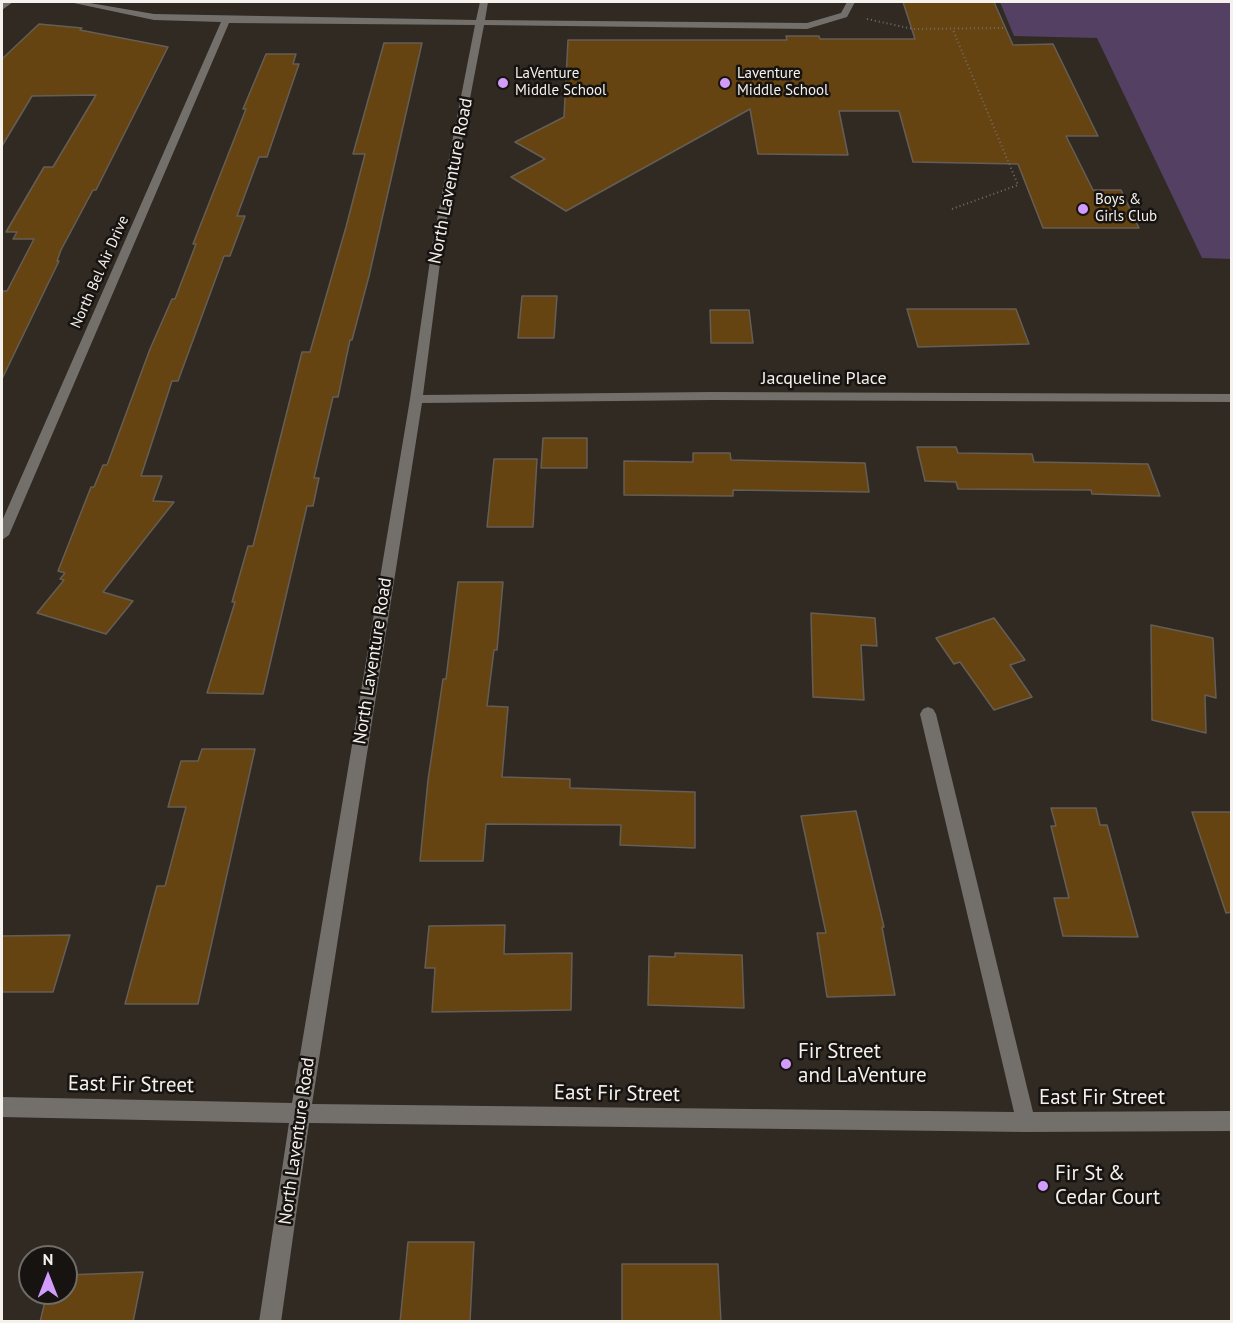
<!DOCTYPE html>
<html>
<head>
<meta charset="utf-8">
<style>
  body { margin:0 }
  #map { position:relative; width:1233px; height:1323px; overflow:hidden; background:#302a23; font-family:"PT Sans",sans-serif }
  canvas { display:block }
  .frame { position:absolute; inset:0; border:3px solid #f5f1ed; pointer-events:none }
  .north { position:absolute; left:18px; top:1245px; width:60px; height:60px; box-sizing:border-box; background:#161310; border:2px solid #6f6c68; border-radius:50%; rotate:0deg; font-size:16px; font-weight:700; line-height:24px; text-align:center; color:#f5f1ed }
  .north::after { content:''; display:block; margin:auto; width:21px; height:27px; background:#d29cfd; clip-path:polygon(50% 0,100% 100%,50% 72%,0 100%) }
</style>
</head>
<body>
<div id="map">
<canvas width="1233" height="1323"></canvas>
<div class="frame"></div>
<div class="north">N</div>
</div>
<script>
const g = document.querySelector('canvas').getContext('2d');
g.lineJoin = 'round';
function fill(path, color) { g.fillStyle = color; g.fill(path, 'evenodd'); }
function stroke(path, color, width, dash) { g.strokeStyle = color; g.lineWidth = width; g.lineCap = dash ? 'butt' : 'round'; g.setLineDash(dash || []); g.stroke(path); }
function label(font, color, halo, rows, align = 'center') {
  g.font = font + ' "PT Sans",sans-serif'; g.lineWidth = 5; g.setLineDash([]); g.textBaseline = 'middle'; g.strokeStyle = halo; g.fillStyle = color; for (const [text, x, y, turn = 0] of rows) {
    g.save(); g.translate(x, y); g.rotate((+turn || 0) * Math.PI / 180); g.textAlign = isNaN(turn) ? turn : align; if (halo) g.strokeText(text, 0, 0); g.fillText(text, 0, 0); g.restore();
  }
}
const green = new Path2D(`
  M 1000,2 L 1231,2 L 1231,259 L 1202,258 L 1097,38 L 1014,36 Z`);
const building = new Path2D(`
  M 903,2 L 994,2 L 1013,45 L 1053,44 L 1098,136 L 1066,136 L 1093,190 L 1121,190 L 1139,228 L 1043,228 L 1018,164 L 913,162 L 899,111 L 839,111 L 848,155 L 758,154 L 750,109 L 566,211 L 511,177 L 545,159 L 515,142 L 564,117 L 568,40 L 787,40 L 786,36 L 819,36 L 820,39 L 915,39 Z
  M 39,24 L 82,28 L 80,30 L 168,47 L 96,190 L 93,190 L 61,250 L 57,261 L 59,261 L 2,379 L 2,291 L 7,291 L 34,239 L 13,239 L 17,232 L 6,232 L 44,167 L 53,167 L 96,95 L 32,96 L 2,146 L 2,59 Z
  M 384,43 L 422,43 L 369,276 L 352,340 L 350,340 L 338,397 L 333,397 L 314,478 L 319,478 L 313,506 L 307,506 L 263,694 L 207,693 L 235,602 L 232,602 L 248,546 L 253,546 L 302,352 L 310,352 L 346,227 L 365,154 L 353,154 Z
  M 266,54 L 296,54 L 293,64 L 299,64 L 267,157 L 259,157 L 237,216 L 245,216 L 230,256 L 224,256 L 178,381 L 172,381 L 141,476 L 162,476 L 153,501 L 174,502 L 103,592 L 133,601 L 106,634 L 37,613 L 64,580 L 60,579 L 65,573 L 58,571 L 91,487 L 94,487 L 103,465 L 107,465 L 150,349 L 172,299 L 175,299 L 196,244 L 193,244 L 246,109 L 243,109 Z
  M 522,296 L 557,296 L 554,338 L 518,338 Z
  M 907,309 L 1016,309 L 1029,344 L 918,347 Z
  M 710,310 L 749,310 L 753,343 L 711,343 Z
  M 543,438 L 587,438 L 587,468 L 541,468 Z
  M 917,447 L 956,447 L 958,453 L 1032,454 L 1034,462 L 1148,464 L 1160,496 L 1092,494 L 1091,490 L 958,489 L 956,482 L 925,481 Z
  M 693,453 L 730,453 L 731,460 L 865,463 L 869,492 L 733,490 L 733,496 L 624,495 L 624,461 L 693,462 Z
  M 494,459 L 537,459 L 533,527 L 487,527 Z
  M 458,582 L 503,582 L 497,650 L 494,650 L 487,706 L 508,707 L 502,777 L 570,779 L 570,788 L 695,792 L 695,848 L 620,845 L 621,825 L 486,824 L 483,861 L 420,861 L 428,780 L 443,679 L 446,679 Z
  M 811,613 L 875,618 L 877,646 L 861,645 L 864,700 L 813,697 Z
  M 994,618 L 1025,660 L 1010,665 L 1032,697 L 994,710 L 960,662 L 954,664 L 936,638 Z
  M 1151,625 L 1213,638 L 1216,698 L 1205,695 L 1206,733 L 1152,720 Z
  M 202,749 L 255,749 L 198,1004 L 125,1004 L 157,886 L 165,886 L 186,807 L 168,807 L 181,761 L 198,761 Z
  M 1051,808 L 1096,808 L 1100,825 L 1107,825 L 1138,937 L 1063,936 L 1054,898 L 1069,898 L 1051,826 L 1056,826 Z
  M 856,811 L 884,927 L 882,927 L 895,995 L 827,997 L 817,933 L 826,933 L 801,816 Z
  M 1192,812 L 1232,812 L 1232,912 L 1226,913 Z
  M 505,925 L 504,954 L 572,953 L 571,1010 L 432,1012 L 435,968 L 425,968 L 429,926 Z
  M 70,935 L 53,992 L 2,992 L 2,936 Z
  M 675,953 L 742,955 L 744,1008 L 648,1005 L 649,956 L 675,957 Z
  M 408,1242 L 474,1242 L 470,1322 L 400,1322 Z
  M 622,1264 L 718,1264 L 721,1322 L 622,1322 Z
  M 143,1272 L 133,1322 L 40,1322 L 47,1293 L 66,1293 L 66,1275 Z`);
const path = new Path2D(`
  M 867,19 L 913,29 L 1003,28
  M 952,209 L 1018,185 L 953,30`);
const minor = new Path2D(`
  M 5,2 L 13,2 L 2,10 L 2,4 Z
  M 69,2 L 84,2 L 154,14 L 476,20 L 480,2 L 488,2 L 485,20 L 807,23 L 841,13 L 847,2 L 855,2 L 847,17 L 807,29 L 484,25 L 443,240 L 423,395 L 712,392 L 1232,394 L 1232,402 L 712,400 L 422,403 L 312,1104 L 1014,1112 L 920,714 L 923,709 L 928,707 L 933,709 L 936,714 L 1033,1112 L 1232,1111 L 1232,1131 L 1026,1132 L 309,1123 L 281,1322 L 259,1322 L 289,1123 L 2,1117 L 2,1097 L 292,1103 L 410,399 L 433,240 L 475,25 L 229,23 L 9,535 L 2,540 L 2,521 L 221,22 L 154,20 Z`);
const markers = [
  [503,83,6,"#d29cfd"],
  [725,83,6,"#d29cfd"],
  [1083,209,6,"#d29cfd"],
  [786,1064,6,"#d29cfd"],
  [1043,1186,6,"#d29cfd"]
];
const farPoinames = [
  ["LaVenture",515,74],
  ["Middle School",515,91],
  ["Laventure",737,74],
  ["Middle School",737,91],
  ["Boys &",1095,200],
  ["Girls Club",1095,217]
];
const farStreetnames = [
  ["North Bel Air Drive",100,272,-66]
];
const streetNames = [
  ["North Laventure Road",451,181,-79],
  ["Jacqueline Place",824,379],
  ["North Laventure Road",373,661,-81],
  ["North Laventure Road",297,1141,-82]
];
const nearPoinames = [
  ["Fir Street",798,1052],
  ["and LaVenture",798,1076],
  ["Fir St &",1055,1174],
  ["Cedar Court",1055,1198]
];
const nearStreetnames = [
  ["East Fir Street",131,1085,1],
  ["East Fir Street",617,1094,1],
  ["East Fir Street",1102,1098]
];
fill(green, '#534063');
fill(building, '#641');
stroke(building, '#655e56', 1.5);
stroke(path, '#726d67', 2, [1, 3]);
fill(minor, '#73706c');
for (const [x, y, r, color] of markers) { const dot = new Path2D(); dot.arc(x, y, r, 0, 2 * Math.PI); g.fillStyle = color; g.fill(dot); stroke(dot, '#161310', 2); }
label('15px', '#f5f1ed', '#161310', farPoinames, 'left');
label('15px', '#f5f1ed', '#161310', farStreetnames);
label('18px', '#f5f1ed', '#161310', streetNames);
label('21px', '#f5f1ed', '#161310', nearPoinames, 'left');
label('21px', '#f5f1ed', '#161310', nearStreetnames);
</script>
</body>
</html>
